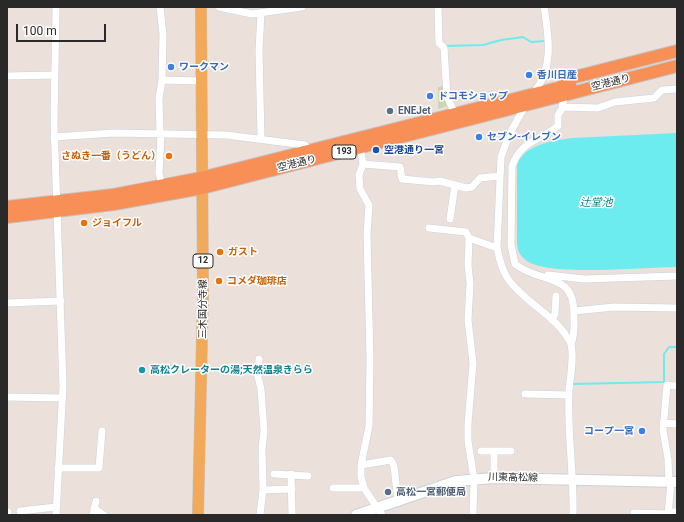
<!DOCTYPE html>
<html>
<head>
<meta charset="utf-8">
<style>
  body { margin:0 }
  #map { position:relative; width:684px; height:522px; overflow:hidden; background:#ece0db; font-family:Roboto,sans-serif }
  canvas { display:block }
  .frame { position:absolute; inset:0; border:8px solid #292929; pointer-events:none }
  .scale { position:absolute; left:16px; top:24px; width:90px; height:18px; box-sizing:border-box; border:2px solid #292929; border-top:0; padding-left:5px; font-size:12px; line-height:14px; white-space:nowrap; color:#292929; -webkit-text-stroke:3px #fff; paint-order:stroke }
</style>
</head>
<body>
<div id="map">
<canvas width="684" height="522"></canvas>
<div class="frame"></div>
<div class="scale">100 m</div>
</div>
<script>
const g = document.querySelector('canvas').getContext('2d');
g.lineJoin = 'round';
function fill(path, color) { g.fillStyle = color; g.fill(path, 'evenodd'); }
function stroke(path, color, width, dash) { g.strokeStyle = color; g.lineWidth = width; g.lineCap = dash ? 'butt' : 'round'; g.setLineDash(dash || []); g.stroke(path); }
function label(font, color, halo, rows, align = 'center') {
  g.font = font + ' Roboto,"Noto Sans JP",sans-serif'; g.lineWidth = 3; g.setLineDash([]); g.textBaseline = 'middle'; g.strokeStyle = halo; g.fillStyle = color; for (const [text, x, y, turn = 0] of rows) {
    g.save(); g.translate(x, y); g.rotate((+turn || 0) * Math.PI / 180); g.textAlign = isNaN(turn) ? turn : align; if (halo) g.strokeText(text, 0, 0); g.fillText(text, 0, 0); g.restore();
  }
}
const cemetery = new Path2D(`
  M 445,86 L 448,106 L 438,109 L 438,87 Z`);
const water = new Path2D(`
  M 677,133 L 677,267 C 645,267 551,277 527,261 C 520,256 517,250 517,242 L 517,165 C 524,144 553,141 572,138 Z`);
const stream = new Path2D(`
  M 445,46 L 483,45 L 501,40 L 523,37 L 531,42 L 545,41
  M 573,384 L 664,382 L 664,354 L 669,347 L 677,347`);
const minor = new Path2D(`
  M 160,7 L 163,35 L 162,80
  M 219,7 L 252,14 L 302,7
  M 438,7 L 439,43 L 444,48 L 447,96 L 455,114
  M 7,76 L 54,75
  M 533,94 C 554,68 549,38 544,7
  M 564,95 L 562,109 L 558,115 L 558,126 C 540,141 521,140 512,166 L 511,245 L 515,264 C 542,285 575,271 574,316 C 574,326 575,335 571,344
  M 526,104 L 509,135 L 501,157 L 497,248 C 499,258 502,270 508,279 C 525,303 556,315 570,342 C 575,352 570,379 569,390 C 567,433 574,473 573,515
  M 562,107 L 598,108 L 615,102 L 654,98 L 662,90 L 677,89
  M 160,133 L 159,99 L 162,80 L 201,81
  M 161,134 L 159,173 L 162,186
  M 54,137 L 114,133 L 226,135 L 305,145 L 309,151
  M 261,139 L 259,51 L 261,13
  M 360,147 L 363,164 L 400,167 L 402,179 L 434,182 L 440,181 L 466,188 L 472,187 L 480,178 L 499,176
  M 363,164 L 359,175 L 360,189 L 369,205 L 367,234 L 370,360 L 369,426 L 361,465 L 361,477 L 364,488 L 382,515
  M 450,219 L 455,185
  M 429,228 L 466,232 L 469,238 L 468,265 L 470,284 L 468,320 L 473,363 L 468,424 L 468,441 L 474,479 L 473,515
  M 469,238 L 497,248
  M 548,275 L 584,279 L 677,276
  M 7,303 L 61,301
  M 574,311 L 614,307 L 677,308
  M 552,320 L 555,314 L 556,296
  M 259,359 L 258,377 L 261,389 L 264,431 L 262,449 L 263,490 L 260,515
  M 525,394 L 569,395
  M 7,397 L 62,398
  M 663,423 L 677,424
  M 481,451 L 511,451
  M 494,452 L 494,478
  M 361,465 L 391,460 L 394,466 L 398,502
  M 58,468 L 99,468 L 102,431
  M 274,474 L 308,476
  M 291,474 L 292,515
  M 669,482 L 668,459 L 663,430 L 667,385 L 677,386
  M 333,488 L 364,488
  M 263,490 L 292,489
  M 94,508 L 104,515
  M 20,511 L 56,507
  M 7,512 L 8,512
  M 669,512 L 677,512
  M 634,513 L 668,514
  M 56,515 L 63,386 L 54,122 L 56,7
  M 93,515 L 96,501
  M 668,515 L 671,482`);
const secondary = new Path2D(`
  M 356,515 L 456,481 L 494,478 L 677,482`);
const primary = new Path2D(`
  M 198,515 L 203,293 L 201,7`);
const trunk = new Path2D(`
  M 562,86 L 567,79 L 677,51
  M 7,207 L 113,195 L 201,178 L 570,85
  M 7,217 L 114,204 L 202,188 L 677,66`);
const markers = [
  [171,67,4,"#3f7fe0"],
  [529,75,4,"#3f7fe0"],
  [430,96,4,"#3f7fe0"],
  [390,111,4,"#5c6f8a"],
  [479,137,4,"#3f7fe0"],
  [376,150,4,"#1a4fb4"],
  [169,156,4,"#e8710a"],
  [84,223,4,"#e8710a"],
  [220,252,4,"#e8710a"],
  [219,281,4,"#e8710a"],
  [142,370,4,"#0f9aa8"],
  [642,431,4,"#3f7fe0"],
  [388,492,4,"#5c6f8a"]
];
const shields = [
  [344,152,24],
  [203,261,20]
];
const shieldNames = [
  ["193",344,152],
  ["12",203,261]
];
const shopNames = [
  ["ワークマン",179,67],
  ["香川日産",537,75],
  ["ドコモショップ",438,96],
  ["セブン-イレブン",487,137],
  ["コープ一宮",634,431,"right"]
];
const streetNames = [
  ["空港通り",611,83,-14],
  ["空港通り",297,164,-14],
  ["三木国分寺線",203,309,-90],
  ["川東高松線",513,478,1]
];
const serviceNames = [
  ["ENEJet",398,111],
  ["高松一宮郵便局",396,492]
];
const transitNames = [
  ["空港通り一宮",384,150]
];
const foodNames = [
  ["さぬき一番（うどん）",161,156,"right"],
  ["ジョイフル",92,223],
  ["ガスト",228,252],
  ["コメダ珈琲店",227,281]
];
const cultureNames = [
  ["高松クレーターの湯;天然温泉きらら",150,370]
];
const waterNames = [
  ["辻堂池",596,203]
];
fill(cemetery, '#ccd6b2');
fill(water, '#6cecef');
stroke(stream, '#6cecef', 2);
stroke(minor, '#c9d1db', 8);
stroke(secondary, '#c9d1db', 12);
stroke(primary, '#c3c3c3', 12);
stroke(trunk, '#c3c3c3', 14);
stroke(minor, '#fff', 7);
stroke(secondary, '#fff', 10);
stroke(primary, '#f2aa5a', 11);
stroke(trunk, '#f88f56', 12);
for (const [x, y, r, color] of markers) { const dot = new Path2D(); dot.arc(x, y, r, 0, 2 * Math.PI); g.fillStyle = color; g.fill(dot); stroke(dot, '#fff', 1.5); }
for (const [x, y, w] of shields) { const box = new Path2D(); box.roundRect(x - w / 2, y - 7, w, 14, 3); g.fillStyle = '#fff'; g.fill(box); stroke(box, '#292929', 1); }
label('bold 9px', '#292929', null, shieldNames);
label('bold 10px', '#366cbe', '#fff', shopNames, 'left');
label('10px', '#292929', '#fff', streetNames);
label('bold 10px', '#4e5e75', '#fff', serviceNames, 'left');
label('bold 10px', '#164399', '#fff', transitNames, 'left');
label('bold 10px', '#c56008', '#fff', foodNames, 'left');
label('bold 10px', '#0d838f', '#fff', cultureNames, 'left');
label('italic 11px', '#0c7f8d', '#fff', waterNames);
</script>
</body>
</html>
